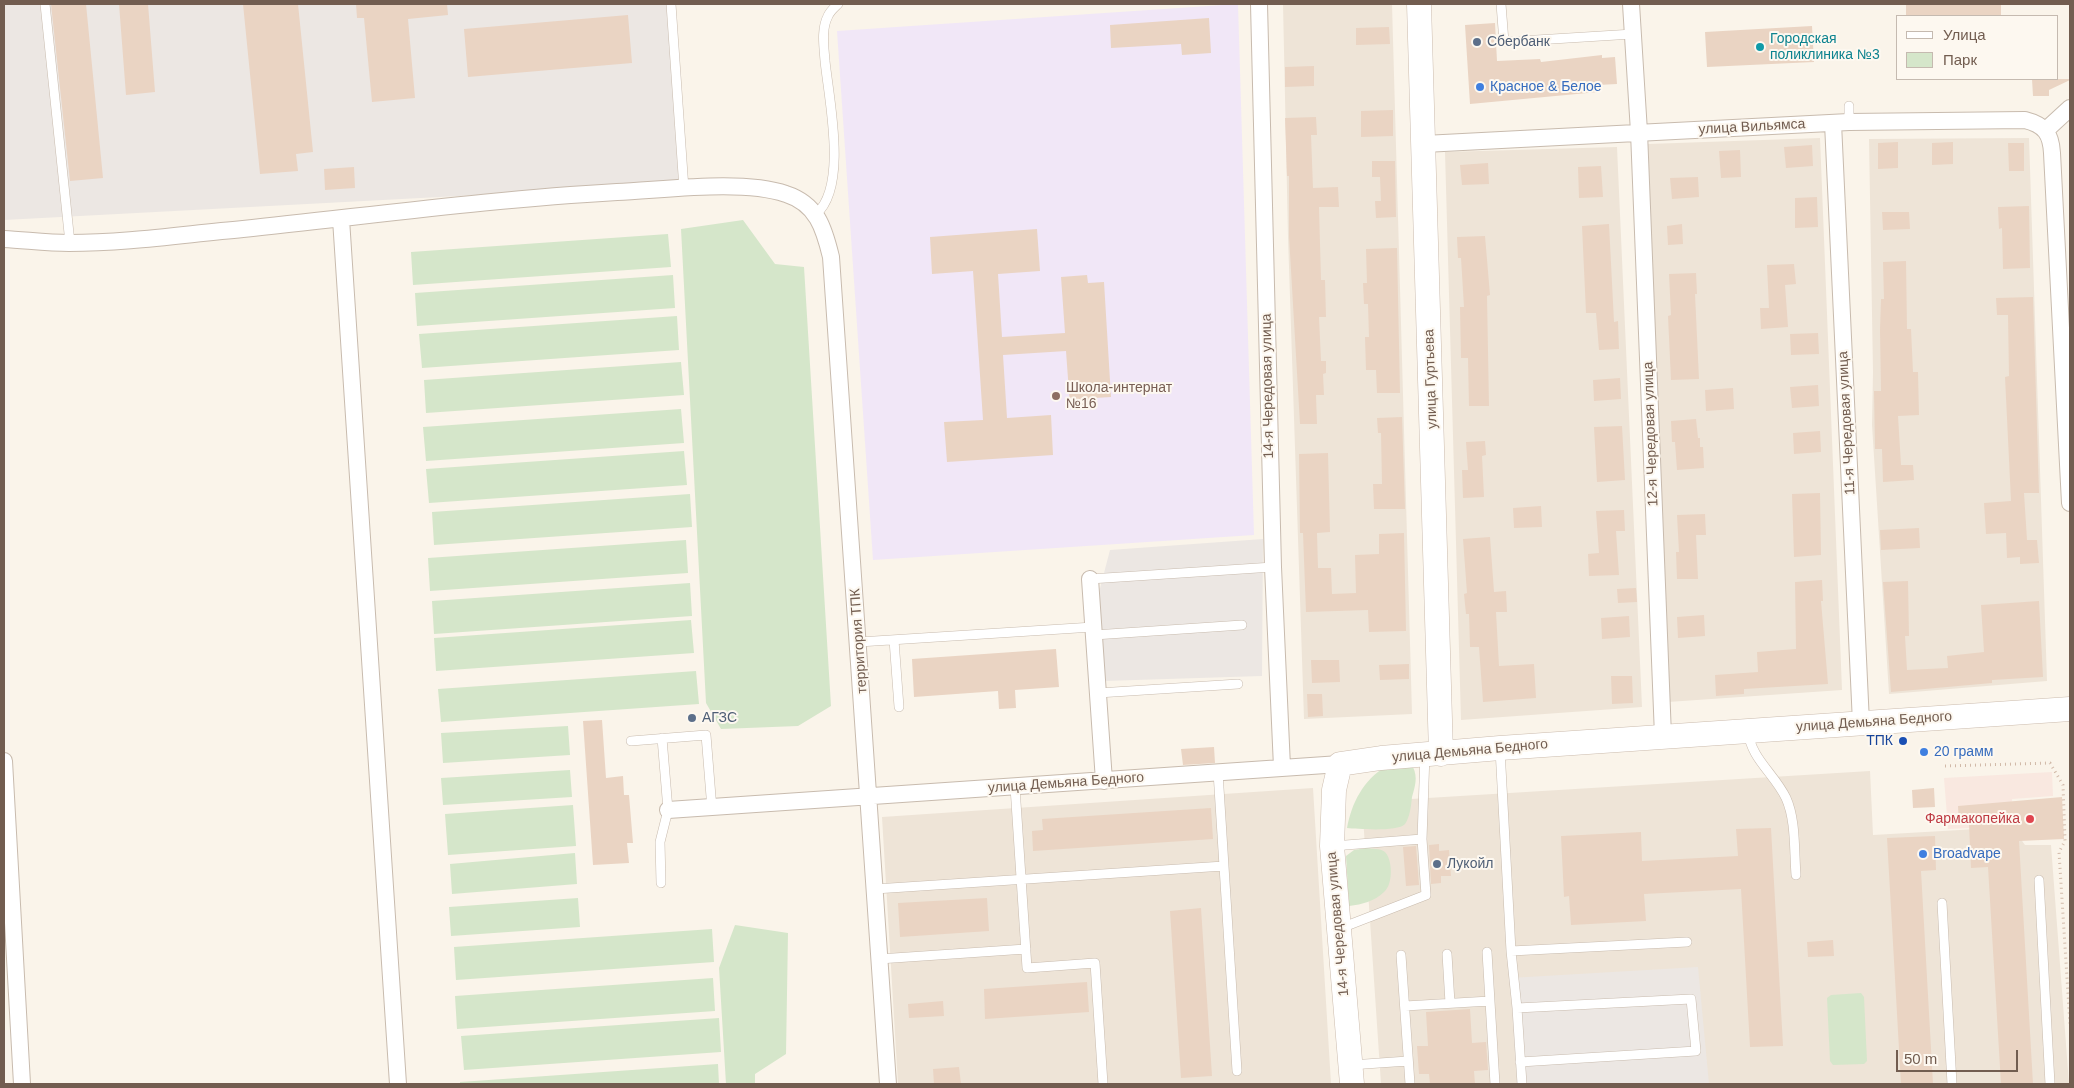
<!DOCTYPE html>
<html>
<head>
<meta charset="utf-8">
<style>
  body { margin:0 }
  #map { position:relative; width:2074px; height:1088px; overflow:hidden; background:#faf4ea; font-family:Arial,sans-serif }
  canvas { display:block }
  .frame { position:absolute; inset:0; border:5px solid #725d50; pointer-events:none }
  .legend { position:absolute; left:1896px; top:15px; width:162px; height:65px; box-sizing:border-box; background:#fdf8f0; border:1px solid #c5bab0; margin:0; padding:6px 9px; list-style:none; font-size:15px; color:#725d50 }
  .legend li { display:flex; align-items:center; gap:10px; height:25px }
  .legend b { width:25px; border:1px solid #c5bab0 }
  .scale { position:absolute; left:1896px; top:1050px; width:122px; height:22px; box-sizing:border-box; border:2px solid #725d50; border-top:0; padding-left:6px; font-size:15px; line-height:18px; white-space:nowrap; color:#725d50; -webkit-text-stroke:4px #fdf8f0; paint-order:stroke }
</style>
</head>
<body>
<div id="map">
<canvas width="2074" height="1088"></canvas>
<div class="frame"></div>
<ul class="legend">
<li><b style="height:6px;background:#fff"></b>Улица</li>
<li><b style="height:14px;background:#d5e6ca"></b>Парк</li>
</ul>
<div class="scale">50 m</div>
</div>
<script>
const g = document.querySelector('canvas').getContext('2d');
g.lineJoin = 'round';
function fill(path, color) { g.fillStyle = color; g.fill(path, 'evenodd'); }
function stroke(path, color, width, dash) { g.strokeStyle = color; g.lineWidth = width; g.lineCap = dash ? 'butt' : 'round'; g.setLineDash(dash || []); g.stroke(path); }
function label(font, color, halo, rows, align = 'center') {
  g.font = font + ' Arial,sans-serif'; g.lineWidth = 4; g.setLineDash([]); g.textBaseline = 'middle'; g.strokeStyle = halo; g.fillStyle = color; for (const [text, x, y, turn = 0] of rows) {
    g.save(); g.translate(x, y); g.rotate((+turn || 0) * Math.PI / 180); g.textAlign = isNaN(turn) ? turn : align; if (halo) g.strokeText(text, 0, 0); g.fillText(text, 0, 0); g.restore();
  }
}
const residential = new Path2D(`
  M 1283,4 L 1392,4 L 1412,714 L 1304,719 L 1288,237 Z
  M 1820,138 L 1842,690 L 1668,702 L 1648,144 Z
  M 2029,138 L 2047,681 L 1889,694 L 1872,425 L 1873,372 L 1869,139 Z
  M 1617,147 L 1642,707 L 1461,720 L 1445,152 Z
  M 1870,771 L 1873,835 L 2012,827 L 2025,845 L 2051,845 L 2069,1084 L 1381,1084 L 1362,802 Z
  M 1313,788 L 1331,1084 L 898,1084 L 882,817 Z`);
const commercial = new Path2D(`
  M 2052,772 L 2053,796 L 2012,799 L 2014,826 L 1948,829 L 1944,778 Z`);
const industrial = new Path2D(`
  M 4,4 L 673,4 L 686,184 L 4,220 Z
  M 1263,539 L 1262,676 L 1104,681 L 1098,596 L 1110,550 Z
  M 1698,967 L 1709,1084 L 1517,1084 L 1510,978 Z`);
const education = new Path2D(`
  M 1238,4 L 1254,535 L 873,560 L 837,31 Z`);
const green = new Path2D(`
  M 743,220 L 775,264 L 804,267 L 831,706 L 798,726 L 721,729 L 706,703 L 681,229 Z
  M 668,234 L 671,267 L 413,285 L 411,252 Z
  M 673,275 L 675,308 L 417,326 L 415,293 Z
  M 677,316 L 679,350 L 422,368 L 419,334 Z
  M 681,362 L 684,395 L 426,413 L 424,380 Z
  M 681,409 L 684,443 L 426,461 L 423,427 Z
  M 684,451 L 687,485 L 429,503 L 426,469 Z
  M 690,494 L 692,527 L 434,545 L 432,512 Z
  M 686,540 L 688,573 L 430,591 L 428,558 Z
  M 690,583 L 692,616 L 434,634 L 432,601 Z
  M 691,620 L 694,653 L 436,671 L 434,638 Z
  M 696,671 L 699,704 L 441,722 L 438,689 Z
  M 568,726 L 570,755 L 443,763 L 441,733 Z
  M 1386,766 L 1413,767 C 1418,778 1415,786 1412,797 C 1411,806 1410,817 1405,824 C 1398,832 1358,829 1347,828 C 1352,802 1363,781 1386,766 Z
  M 570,770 L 572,797 L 443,805 L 441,778 Z
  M 573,805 L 576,846 L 448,855 L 445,814 Z
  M 1366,848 C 1372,849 1380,848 1385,852 C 1393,860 1393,885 1384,892 C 1373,902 1363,904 1349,906 L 1346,856 L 1354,850 Z
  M 575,853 L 577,884 L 452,894 L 450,864 Z
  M 578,898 L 580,927 L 451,936 L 449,907 Z
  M 735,925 L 788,933 L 786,1054 L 755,1074 L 755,1084 L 726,1084 L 719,968 Z
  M 712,929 L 714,962 L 456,980 L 454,947 Z
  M 713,978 L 715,1011 L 457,1029 L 455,996 Z
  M 1861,993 L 1864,997 L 1867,1061 L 1864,1064 L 1833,1065 L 1830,1061 L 1827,998 L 1831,995 Z
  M 719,1018 L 721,1052 L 464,1070 L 461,1036 Z
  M 718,1064 L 719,1084 L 460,1084 L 460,1082 Z`);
const building = new Path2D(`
  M 51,4 L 86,4 L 103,178 L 70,181 Z
  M 119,4 L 148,4 L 155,92 L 126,95 Z
  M 243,4 L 298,4 L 313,152 L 296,154 L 298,171 L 260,174 Z
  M 356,4 L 447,4 L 448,15 L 408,19 L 415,98 L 372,102 L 364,18 L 357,18 Z
  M 1906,4 L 2001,4 L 2001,16 L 1906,16 Z
  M 628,15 L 632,63 L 468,77 L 464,29 Z
  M 1209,18 L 1211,53 L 1182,55 L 1181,44 L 1111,48 L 1110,25 Z
  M 1495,23 L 1497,61 L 1540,59 L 1541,62 L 1602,55 L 1602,58 L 1615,57 L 1617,84 L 1598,85 L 1598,92 L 1470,104 L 1465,25 Z
  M 1812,26 L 1814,62 L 1707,67 L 1705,32 Z
  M 1389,27 L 1390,44 L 1356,45 L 1356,28 Z
  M 1314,66 L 1314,86 L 1285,87 L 1285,67 Z
  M 2032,79 L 2070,79 L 2070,80 L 2049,90 L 2049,96 L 2033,96 Z
  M 1393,110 L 1393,136 L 1361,137 L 1361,111 Z
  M 1316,117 L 1317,135 L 1311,135 L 1313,188 L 1338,187 L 1339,207 L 1319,207 L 1321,280 L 1325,280 L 1326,317 L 1319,317 L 1321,361 L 1326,361 L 1326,373 L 1323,374 L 1324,395 L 1316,395 L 1317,424 L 1300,424 L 1289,236 L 1289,176 L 1287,176 L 1285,118 Z
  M 1898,142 L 1898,168 L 1878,169 L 1878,143 Z
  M 1953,142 L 1953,164 L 1932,165 L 1932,143 Z
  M 2008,143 L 2024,143 L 2024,171 L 2009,171 Z
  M 1812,145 L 1813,166 L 1786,168 L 1784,147 Z
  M 1740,150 L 1741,177 L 1721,178 L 1719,151 Z
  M 1372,161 L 1395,161 L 1396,217 L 1376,218 L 1375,201 L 1381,201 L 1380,177 L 1372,177 Z
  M 1488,163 L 1489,184 L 1462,185 L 1460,165 Z
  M 1601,166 L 1603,197 L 1579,198 L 1578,167 Z
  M 354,167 L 355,188 L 325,190 L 324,169 Z
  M 1698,177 L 1699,197 L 1672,199 L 1670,178 Z
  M 1817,197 L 1818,227 L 1795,228 L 1795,198 Z
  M 2029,206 L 2030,268 L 2003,269 L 2002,228 L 1999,229 L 1998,207 Z
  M 1882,212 L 1909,212 L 1910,229 L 1883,230 Z
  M 1609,224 L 1614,322 L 1618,321 L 1619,349 L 1599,350 L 1596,313 L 1586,313 L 1582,226 Z
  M 1682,224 L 1683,244 L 1668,245 L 1667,226 Z
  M 1037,229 L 1040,271 L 998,274 L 1002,337 L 1065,333 L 1061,277 L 1087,275 L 1088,283 L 1104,282 L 1111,397 L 1095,398 L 1096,404 L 1070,406 L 1066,351 L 1003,355 L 1007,418 L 1051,415 L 1053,455 L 947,462 L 944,422 L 983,420 L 973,271 L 932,274 L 930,237 Z
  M 1485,236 L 1490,295 L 1487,296 L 1489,406 L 1469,406 L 1468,358 L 1461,358 L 1460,307 L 1464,307 L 1461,258 L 1458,258 L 1457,237 Z
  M 1397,248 L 1400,393 L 1377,393 L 1376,370 L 1366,370 L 1365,337 L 1369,337 L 1368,304 L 1364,304 L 1363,283 L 1367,283 L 1366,249 Z
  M 1906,261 L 1907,329 L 1911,329 L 1913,372 L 1918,372 L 1919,415 L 1898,416 L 1901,465 L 1913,465 L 1914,480 L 1883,482 L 1882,449 L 1875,449 L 1874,391 L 1881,391 L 1880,330 L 1881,299 L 1884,299 L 1883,262 Z
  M 1794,264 L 1796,284 L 1785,285 L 1788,327 L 1761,329 L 1760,308 L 1769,308 L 1767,265 Z
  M 1696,273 L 1697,294 L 1695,294 L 1699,379 L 1671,380 L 1668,316 L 1671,315 L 1669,274 Z
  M 2033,297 L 2039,493 L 2024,493 L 2027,540 L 2037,540 L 2039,563 L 2020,564 L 2020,557 L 2007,558 L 2006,533 L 1986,534 L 1984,503 L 2011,501 L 2005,377 L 2009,376 L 2008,315 L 1997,315 L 1996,298 Z
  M 1818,333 L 1819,354 L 1791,355 L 1790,334 Z
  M 1620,378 L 1621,399 L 1594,401 L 1593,380 Z
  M 1818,385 L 1819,406 L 1792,408 L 1790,387 Z
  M 1733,388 L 1734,409 L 1706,411 L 1705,390 Z
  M 1402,417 L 1405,509 L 1374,509 L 1373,484 L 1382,484 L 1381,433 L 1378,433 L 1377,418 Z
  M 1696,419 L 1698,438 L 1700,438 L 1700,447 L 1703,447 L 1704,468 L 1677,470 L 1675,442 L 1672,442 L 1671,421 Z
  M 1622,426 L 1625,480 L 1597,482 L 1594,427 Z
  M 1820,431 L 1821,452 L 1794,454 L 1793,433 Z
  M 1485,441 L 1486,455 L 1482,456 L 1484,497 L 1463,498 L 1462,470 L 1468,470 L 1466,442 Z
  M 1328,453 L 1330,532 L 1317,533 L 1318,568 L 1331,568 L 1332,594 L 1356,593 L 1355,555 L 1379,554 L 1379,534 L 1404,533 L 1406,631 L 1369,632 L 1368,610 L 1306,612 L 1303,533 L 1300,533 L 1299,454 Z
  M 1820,493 L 1821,555 L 1794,557 L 1792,494 Z
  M 1541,506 L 1542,527 L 1514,528 L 1513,508 Z
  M 1624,510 L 1625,531 L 1616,531 L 1619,575 L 1589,576 L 1588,554 L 1599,553 L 1596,511 Z
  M 1705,514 L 1706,535 L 1696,535 L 1698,579 L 1677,579 L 1676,552 L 1679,552 L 1677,515 Z
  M 1919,528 L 1920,548 L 1881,550 L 1880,530 Z
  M 1490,537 L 1494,592 L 1506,591 L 1507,612 L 1496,612 L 1499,666 L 1534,664 L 1536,698 L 1483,702 L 1479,647 L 1470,647 L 1469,614 L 1466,614 L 1464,594 L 1467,593 L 1463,539 Z
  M 1822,580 L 1823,601 L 1821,601 L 1828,684 L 1744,689 L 1744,694 L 1716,696 L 1715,675 L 1758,672 L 1757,652 L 1796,649 L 1795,582 Z
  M 1908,581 L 1909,636 L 1905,636 L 1907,670 L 1948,668 L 1947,656 L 1984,652 L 1981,605 L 2039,601 L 2043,677 L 1992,680 L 1992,683 L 1891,692 L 1883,582 Z
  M 1636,588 L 1637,602 L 1618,603 L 1617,589 Z
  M 1704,615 L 1705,636 L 1678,638 L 1677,617 Z
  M 1629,616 L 1630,637 L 1602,639 L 1601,618 Z
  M 1056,649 L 1059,687 L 1015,690 L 1016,708 L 999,709 L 998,691 L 914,697 L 912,659 Z
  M 1311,660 L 1339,660 L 1340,682 L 1312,683 Z
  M 1409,664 L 1409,679 L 1380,680 L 1379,665 Z
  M 1611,676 L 1632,676 L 1633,703 L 1612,704 Z
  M 1307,694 L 1322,694 L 1323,716 L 1308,717 Z
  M 602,720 L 606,778 L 623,776 L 624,795 L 629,795 L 633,843 L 627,843 L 629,863 L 593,865 L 583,721 Z
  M 1214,747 L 1215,763 L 1183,765 L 1181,749 Z
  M 1934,788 L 1935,807 L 1913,808 L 1912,790 Z
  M 2062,797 L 2064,839 L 2019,841 L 2033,1084 L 2001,1084 L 1988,867 L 1971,868 L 1969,824 L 1959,824 L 1958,806 Z
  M 1211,808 L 1213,839 L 1033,851 L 1032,831 L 1043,830 L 1042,819 Z
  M 1771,828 L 1783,1046 L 1750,1047 L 1741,889 L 1644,894 L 1646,921 L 1571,925 L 1569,896 L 1564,897 L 1561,836 L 1641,832 L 1642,861 L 1738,856 L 1736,829 Z
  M 1935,836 L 1936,870 L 1921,871 L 1933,1084 L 1901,1084 L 1887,838 Z
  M 1439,844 L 1439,851 L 1449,850 L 1451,876 L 1441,876 L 1441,883 L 1431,884 L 1429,845 Z
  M 1416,846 L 1419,885 L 1406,886 L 1403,847 Z
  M 987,898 L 989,931 L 900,937 L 898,903 Z
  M 1201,908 L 1212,1076 L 1181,1078 L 1170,911 Z
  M 1833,940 L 1834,956 L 1808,957 L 1807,942 Z
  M 1087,982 L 1089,1012 L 985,1019 L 984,989 Z
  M 943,1001 L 944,1016 L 909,1018 L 908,1004 Z
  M 1470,1009 L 1472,1043 L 1486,1042 L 1488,1070 L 1474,1071 L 1475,1084 L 1430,1084 L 1429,1074 L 1419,1074 L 1417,1046 L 1428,1046 L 1426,1012 Z
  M 959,1067 L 961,1084 L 934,1084 L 933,1069 Z`);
const path = new Path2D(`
  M 1945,766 L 2050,763 L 2063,785 L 2065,841 L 2059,852 L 2070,1025`);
const lane = new Path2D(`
  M 45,4 L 70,243
  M 671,4 L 684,189
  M 1501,4 L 1504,42 L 1633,34
  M 1849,106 L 1849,122
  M 816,214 C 848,187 829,100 825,61 C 824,47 821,29 828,16 C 830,11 835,7 838,4
  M 1090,579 L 1273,567
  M 1094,635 L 1242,625
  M 894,640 L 899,707
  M 859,642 L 1093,627
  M 1098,693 L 1238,684
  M 1748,731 C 1751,759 1774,773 1786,798 C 1796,820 1794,850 1796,875
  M 631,741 L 706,735 L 712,809
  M 1500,749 L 1511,951 L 1687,942
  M 1218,772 L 1237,1071
  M 1015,787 L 1027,968 L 1095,963 L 1103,1084
  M 1333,846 L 1422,839
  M 2039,880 L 2050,1084
  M 661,883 L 660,842 L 668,810 L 662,738
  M 875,889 L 1224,866
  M 1942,903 L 1952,1084
  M 1341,928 L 1426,895 L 1422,839 L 1425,754
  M 1511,951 L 1517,1008 L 1691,999 L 1696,1051 L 1520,1062
  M 1487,952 L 1495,1084
  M 1447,954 L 1450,1003
  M 1401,955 L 1410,1084
  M 879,959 L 1026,949
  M 1405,1006 L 1490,1001
  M 1517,1008 L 1522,1084
  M 1351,1065 L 1408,1061`);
const street = new Path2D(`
  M 1259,4 L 1273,567 L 1282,767
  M 1631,4 L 1639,132 L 1663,736
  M 1833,123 L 1861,723
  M 2046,130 L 2070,108
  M 1424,144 L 1849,122 L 2025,120 C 2045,125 2051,134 2052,153 L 2070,503
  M 341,219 L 398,1084
  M 4,239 C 25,240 47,243 69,243 C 127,243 186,234 243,229 C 368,216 492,199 617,192 C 664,190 743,179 786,194 C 817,204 824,228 831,257 L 888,1084
  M 1090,579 L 1104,781
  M 4,761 L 22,1084
  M 668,810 L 1340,764`);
const secondary = new Path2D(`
  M 1419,4 L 1441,754
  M 1352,1084 L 1332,846 L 1334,790 L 1340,764 L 1381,758 L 1500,748 L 2070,709`);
const markers = [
  [1477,42,5,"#5c6f8a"],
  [1760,47,5,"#0f9aa8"],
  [1480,87,5,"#3f7fe0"],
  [1056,396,5,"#8d6e63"],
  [692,718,5,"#5c6f8a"],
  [1903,741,5,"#1a4fb4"],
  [1924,752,5,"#3f7fe0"],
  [2030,819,5,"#e0444e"],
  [1923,854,5,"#3f7fe0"],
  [1437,864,5,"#5c6f8a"]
];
const cultureNames = [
  ["Городская",1770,39],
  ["поликлиника №3",1770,55]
];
const serviceNames = [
  ["Сбербанк",1487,42],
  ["АГЗС",702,718],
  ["Лукойл",1447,864]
];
const shopNames = [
  ["Красное & Белое",1490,87],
  ["20 грамм",1934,752],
  ["Broadvape",1933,854]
];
const streetNames = [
  ["улица Вильямса",1752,127,-3],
  ["улица Гуртьева",1431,379,-92],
  ["14-я Чередовая улица",1268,386,-91],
  ["11-я Чередовая улица",1847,423,-93],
  ["12-я Чередовая улица",1651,434,-92],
  ["территория ТПК",859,641,-94],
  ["улица Демьяна Бедного",1874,722,-4],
  ["улица Демьяна Бедного",1470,751,-5],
  ["улица Демьяна Бедного",1066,783,-4],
  ["14-я Чередовая улица",1338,924,-95]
];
const educationNames = [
  ["Школа-интернат",1066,388],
  ["№16",1066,404]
];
const transitNames = [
  ["ТПК",1893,741]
];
const healthNames = [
  ["Фармакопейка",2020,819]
];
fill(residential, '#eee4d7');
fill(commercial, '#f9e8e0');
fill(industrial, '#ece7e3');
fill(education, '#f1e7f7');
fill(green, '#d5e6ca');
fill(building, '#ead4c3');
stroke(lane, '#c8bbae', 10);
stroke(street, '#c8bbae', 18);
stroke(secondary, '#cbbbad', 25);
stroke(path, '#d1b9a8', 3, [1, 4]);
stroke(lane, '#fff', 9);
stroke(street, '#fff', 16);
stroke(secondary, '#fff', 24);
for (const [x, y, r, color] of markers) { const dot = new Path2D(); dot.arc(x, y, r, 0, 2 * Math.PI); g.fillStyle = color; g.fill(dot); stroke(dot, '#fdf8f0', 2); }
label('14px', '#0d838f', '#fdf8f0', cultureNames, 'left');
label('14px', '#4e5e75', '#fdf8f0', serviceNames, 'left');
label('14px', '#366cbe', '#fdf8f0', shopNames, 'left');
label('14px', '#725d50', '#fdf8f0', streetNames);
label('14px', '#785e54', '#fdf8f0', educationNames, 'left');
label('14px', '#164399', '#fdf8f0', transitNames, 'right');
label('14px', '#be3a42', '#fdf8f0', healthNames, 'right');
</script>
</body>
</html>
